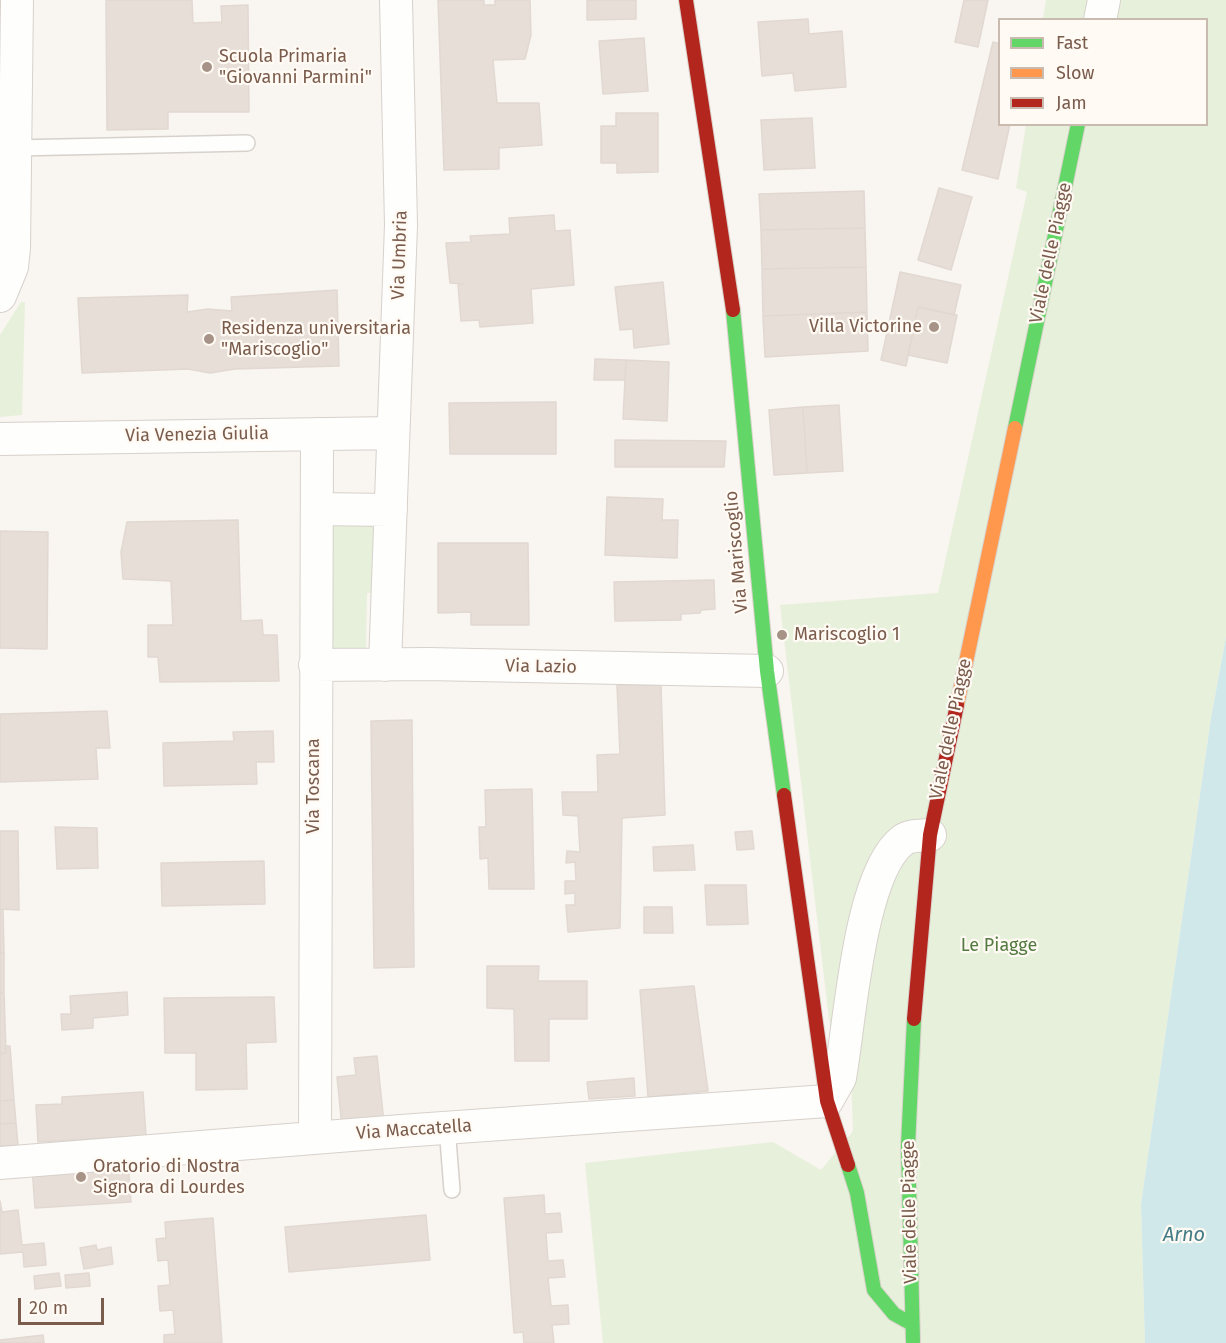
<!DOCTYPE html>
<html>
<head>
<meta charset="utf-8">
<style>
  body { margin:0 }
  #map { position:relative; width:1226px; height:1343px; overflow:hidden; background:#f9f5f0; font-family:"Fira Sans",sans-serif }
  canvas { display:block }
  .legend { position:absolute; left:998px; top:18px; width:210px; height:108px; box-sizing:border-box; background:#fffaf3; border:2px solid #cabbb1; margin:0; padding:8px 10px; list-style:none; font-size:18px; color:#7a5c4d }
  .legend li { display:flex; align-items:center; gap:12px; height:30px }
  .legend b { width:30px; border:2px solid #cabbb1 }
  .scale { position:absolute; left:18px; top:1298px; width:86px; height:27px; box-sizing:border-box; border:3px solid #7a5c4d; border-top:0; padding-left:8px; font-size:18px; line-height:21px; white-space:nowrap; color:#7a5c4d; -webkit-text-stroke:4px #fffaf3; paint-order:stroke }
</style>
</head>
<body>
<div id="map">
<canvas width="1226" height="1343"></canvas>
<ul class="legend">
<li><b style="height:8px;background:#63d668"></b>Fast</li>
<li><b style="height:8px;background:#ff974d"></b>Slow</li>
<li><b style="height:8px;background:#b3261e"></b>Jam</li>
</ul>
<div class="scale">20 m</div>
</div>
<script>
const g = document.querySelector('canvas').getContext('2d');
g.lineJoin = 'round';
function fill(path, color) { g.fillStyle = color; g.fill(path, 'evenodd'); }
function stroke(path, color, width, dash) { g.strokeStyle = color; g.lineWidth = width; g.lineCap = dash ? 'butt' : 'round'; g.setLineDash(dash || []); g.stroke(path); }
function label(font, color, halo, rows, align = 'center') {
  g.font = font + ' "Fira Sans",sans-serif'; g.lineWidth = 4.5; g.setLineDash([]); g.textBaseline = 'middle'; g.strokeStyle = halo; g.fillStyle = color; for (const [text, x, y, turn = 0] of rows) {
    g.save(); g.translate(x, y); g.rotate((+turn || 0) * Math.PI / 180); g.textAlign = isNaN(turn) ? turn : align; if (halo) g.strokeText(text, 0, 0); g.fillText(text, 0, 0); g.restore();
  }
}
const green = new Path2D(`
  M 1046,0 L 1226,0 L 1226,637 L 1211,718 L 1141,1204 L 1145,1343 L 603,1343 L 585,1163 L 773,1142 L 821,1170 L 853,1131 L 851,1075 L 833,1053 L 780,605 L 938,593 L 1027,192 L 1016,188 L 1026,125 L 1206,124 L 1206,20 L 1043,19 Z
  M 21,302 L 25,302 L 22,415 L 0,417 L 0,335 Z
  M 331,521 L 376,522 L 375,593 L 367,593 L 366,649 L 330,649 Z`);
const water = new Path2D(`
  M 1226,637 L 1226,1343 L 1145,1343 L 1141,1204 L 1211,718 Z`);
const building = new Path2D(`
  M 106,0 L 192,0 L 193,23 L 222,22 L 221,6 L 248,5 L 249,112 L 168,112 L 168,129 L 107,130 Z
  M 438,0 L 484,0 L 484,5 L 495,5 L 495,0 L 530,0 L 531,35 L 525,59 L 493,60 L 497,103 L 539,103 L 542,145 L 499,148 L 499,169 L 444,170 Z
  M 587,0 L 636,0 L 636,19 L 587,20 Z
  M 964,0 L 988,0 L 978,47 L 955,42 Z
  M 808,19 L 809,34 L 842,31 L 846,87 L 795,91 L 793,73 L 762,76 L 758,22 Z
  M 644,38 L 648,91 L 603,94 L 599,41 Z
  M 993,42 L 1000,44 L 1000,124 L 1010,124 L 998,179 L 962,170 Z
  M 616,113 L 658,113 L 658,172 L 617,173 L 617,163 L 601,163 L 601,126 L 616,126 Z
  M 812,118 L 815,168 L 764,170 L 761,120 Z
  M 939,188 L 972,197 L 951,270 L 918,260 Z
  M 864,191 L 865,228 L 761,230 L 759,194 Z
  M 554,215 L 555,231 L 570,230 L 574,285 L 531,289 L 533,323 L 480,327 L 479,320 L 461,321 L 458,285 L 464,284 L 450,283 L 446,243 L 471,242 L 470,236 L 510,234 L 509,218 Z
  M 865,228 L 866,267 L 762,269 L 761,230 Z
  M 866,267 L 867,312 L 763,316 L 762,269 Z
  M 900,272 L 961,285 L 954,315 L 918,307 L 906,366 L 881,360 Z
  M 663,282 L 669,344 L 634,348 L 633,329 L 620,330 L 615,287 Z
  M 337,290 L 339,366 L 235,369 L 210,373 L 188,369 L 82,373 L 78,298 L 188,295 L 187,312 L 208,309 L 232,311 L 231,297 Z
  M 918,307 L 957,315 L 947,363 L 908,355 Z
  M 867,312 L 868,351 L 765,357 L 763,316 Z
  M 595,359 L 626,360 L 625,380 L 594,380 Z
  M 626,360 L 669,362 L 667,421 L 623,419 Z
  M 556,402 L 556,454 L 450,454 L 449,403 Z
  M 839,405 L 843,471 L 807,473 L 803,407 Z
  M 803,407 L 807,473 L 774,475 L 769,410 Z
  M 615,440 L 726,441 L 724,467 L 615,467 Z
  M 607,497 L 663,499 L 662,520 L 678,520 L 677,558 L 605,555 Z
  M 238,520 L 241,621 L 262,620 L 263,635 L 277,635 L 279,681 L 160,682 L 158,657 L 148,657 L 148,625 L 173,625 L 171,581 L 123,579 L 121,552 L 127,522 Z
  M 0,531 L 48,532 L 47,649 L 0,648 Z
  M 438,543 L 528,543 L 529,625 L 471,625 L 471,612 L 438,613 Z
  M 714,580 L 715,609 L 701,610 L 700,613 L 681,614 L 681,620 L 615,621 L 614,582 Z
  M 617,685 L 661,685 L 665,815 L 622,818 L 620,928 L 568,932 L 566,905 L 575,905 L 575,893 L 565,894 L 565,881 L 576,881 L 575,862 L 566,863 L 567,851 L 580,852 L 578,816 L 563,815 L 562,792 L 598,792 L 597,755 L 620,754 Z
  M 107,711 L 110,748 L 96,748 L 98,779 L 0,782 L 0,714 Z
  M 412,720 L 414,967 L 374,968 L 371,721 Z
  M 273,731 L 274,762 L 256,762 L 257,784 L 164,786 L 163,743 L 234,741 L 233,732 Z
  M 532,789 L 534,889 L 489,889 L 488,858 L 480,859 L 479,827 L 486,827 L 485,790 Z
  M 55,827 L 97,828 L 98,868 L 57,869 Z
  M 0,831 L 18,831 L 19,910 L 0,909 Z
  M 752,831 L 754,849 L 737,850 L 735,832 Z
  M 693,845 L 695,870 L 654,871 L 653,847 Z
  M 264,861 L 265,904 L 162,906 L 161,863 Z
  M 705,885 L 746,885 L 748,924 L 707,925 Z
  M 644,907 L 672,907 L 673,933 L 644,933 Z
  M 0,909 L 3,909 L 4,953 L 0,953 Z
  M 0,953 L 4,953 L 4,992 L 0,993 Z
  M 487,966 L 539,966 L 538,981 L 587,981 L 587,1019 L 549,1019 L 549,1061 L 515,1061 L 514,1009 L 487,1008 Z
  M 694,986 L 708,1091 L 648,1097 L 640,990 Z
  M 4,992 L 6,1053 L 0,1054 L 0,993 Z
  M 127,992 L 128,1015 L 93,1018 L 93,1028 L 62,1030 L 61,1014 L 71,1014 L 70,996 Z
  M 274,997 L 276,1042 L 246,1043 L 247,1089 L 196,1090 L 196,1053 L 165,1053 L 164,998 Z
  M 5,1046 L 10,1046 L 14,1100 L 0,1101 L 0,1054 L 6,1053 Z
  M 377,1056 L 384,1123 L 342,1127 L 337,1077 L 356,1075 L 354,1058 Z
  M 634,1078 L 635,1096 L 589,1099 L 587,1082 Z
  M 143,1092 L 146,1136 L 38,1142 L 36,1105 L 62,1104 L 62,1097 Z
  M 14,1100 L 16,1123 L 0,1124 L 0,1101 Z
  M 16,1123 L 18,1145 L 0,1146 L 0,1124 Z
  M 128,1160 L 131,1202 L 35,1208 L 32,1167 Z
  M 544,1195 L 545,1214 L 560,1213 L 562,1232 L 546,1233 L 548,1261 L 563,1260 L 565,1277 L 548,1278 L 551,1306 L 568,1305 L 569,1324 L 552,1325 L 554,1343 L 524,1343 L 523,1332 L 514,1333 L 504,1198 Z
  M 0,1201 L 2,1212 L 18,1210 L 22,1245 L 44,1243 L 46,1265 L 24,1267 L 23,1252 L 0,1254 Z
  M 426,1215 L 430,1260 L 289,1272 L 285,1227 Z
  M 213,1218 L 222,1343 L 164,1343 L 164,1335 L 175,1334 L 173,1310 L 160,1311 L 158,1286 L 170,1285 L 168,1260 L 158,1261 L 156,1239 L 166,1238 L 165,1222 Z
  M 96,1245 L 97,1250 L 111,1247 L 113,1264 L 84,1269 L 80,1248 Z
  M 59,1273 L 61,1286 L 35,1289 L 34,1276 Z
  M 89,1273 L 90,1286 L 66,1288 L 65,1275 Z
  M 43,1335 L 44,1343 L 0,1343 L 0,1340 Z`);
const lane = new Path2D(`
  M 15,148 L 247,143
  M 447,1127 L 452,1190`);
const street = new Path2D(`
  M 1100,20 L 1104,0
  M 0,296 L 12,267 L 14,248 L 17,0
  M 0,439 L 393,433
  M 317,509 L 391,510
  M 315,665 L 428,664 L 767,671
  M 385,665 L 401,225 L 396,0
  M 315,1138 L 317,434
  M 0,1163 L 401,1131 L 827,1101 L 840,1078 C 850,1022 859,873 903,840 C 910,835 921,836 930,835`);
const fast = new Path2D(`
  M 733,310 L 767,671 L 784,795
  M 1015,428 L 1078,124
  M 848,1165 L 857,1193 L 874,1290 L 894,1314 L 912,1324
  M 913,1341 L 908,1146 L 914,1019`);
const slow = new Path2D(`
  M 957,705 L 1015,428`);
const jam = new Path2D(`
  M 686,0 L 733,310
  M 784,795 L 827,1101 L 848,1165
  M 914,1019 L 930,835 L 957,705`);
const markers = [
  [207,67,6,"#a69286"],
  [934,327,6,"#a69286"],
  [209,339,6,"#a69286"],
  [782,635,6,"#a69286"],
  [81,1177,6,"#a69286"]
];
const poiNames = [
  ["Scuola Primaria",219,57],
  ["\"Giovanni Parmini\"",219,78],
  ["Villa Victorine",922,327,"right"],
  ["Residenza universitaria",221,329],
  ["\"Mariscoglio\"",221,350],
  ["Mariscoglio 1",794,635],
  ["Oratorio di Nostra",93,1167],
  ["Signora di Lourdes",93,1188]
];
const streetNames = [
  ["Viale delle Piagge",1051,253,-78],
  ["Via Umbria",400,255,-88],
  ["Via Venezia Giulia",197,435,-1],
  ["Via Mariscoglio",737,552,-95],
  ["Via Lazio",541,667,1],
  ["Viale delle Piagge",951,729,-78],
  ["Via Toscana",314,786,-90],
  ["Via Maccatella",414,1130,-4],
  ["Viale delle Piagge",910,1212,-91]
];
const parkNames = [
  ["Le Piagge",999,946]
];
const waterNames = [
  ["Arno",1184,1235]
];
fill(green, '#e7f0db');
fill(water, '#d0e8ea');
fill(building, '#e6ded7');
stroke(building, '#e2d8d2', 1.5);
stroke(lane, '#d7d1cb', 18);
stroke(street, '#d7d1cb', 34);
stroke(fast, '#d9d2cb', 16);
stroke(slow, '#d9d2cb', 16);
stroke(jam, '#d9d2cb', 16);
stroke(lane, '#fefefd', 15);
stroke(street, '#fefefd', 32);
stroke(fast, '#63d668', 14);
stroke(slow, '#ff974d', 14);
stroke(jam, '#b3261e', 14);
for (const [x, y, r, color] of markers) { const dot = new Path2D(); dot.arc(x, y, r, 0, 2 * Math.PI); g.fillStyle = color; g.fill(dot); stroke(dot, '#fffaf3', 2); }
label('18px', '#7a5c4d', '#fffaf3', poiNames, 'left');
label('18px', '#7a5c4d', '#fffaf3', streetNames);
label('18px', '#537a41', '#fffaf3', parkNames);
label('italic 20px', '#437c86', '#fffaf3', waterNames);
</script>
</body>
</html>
